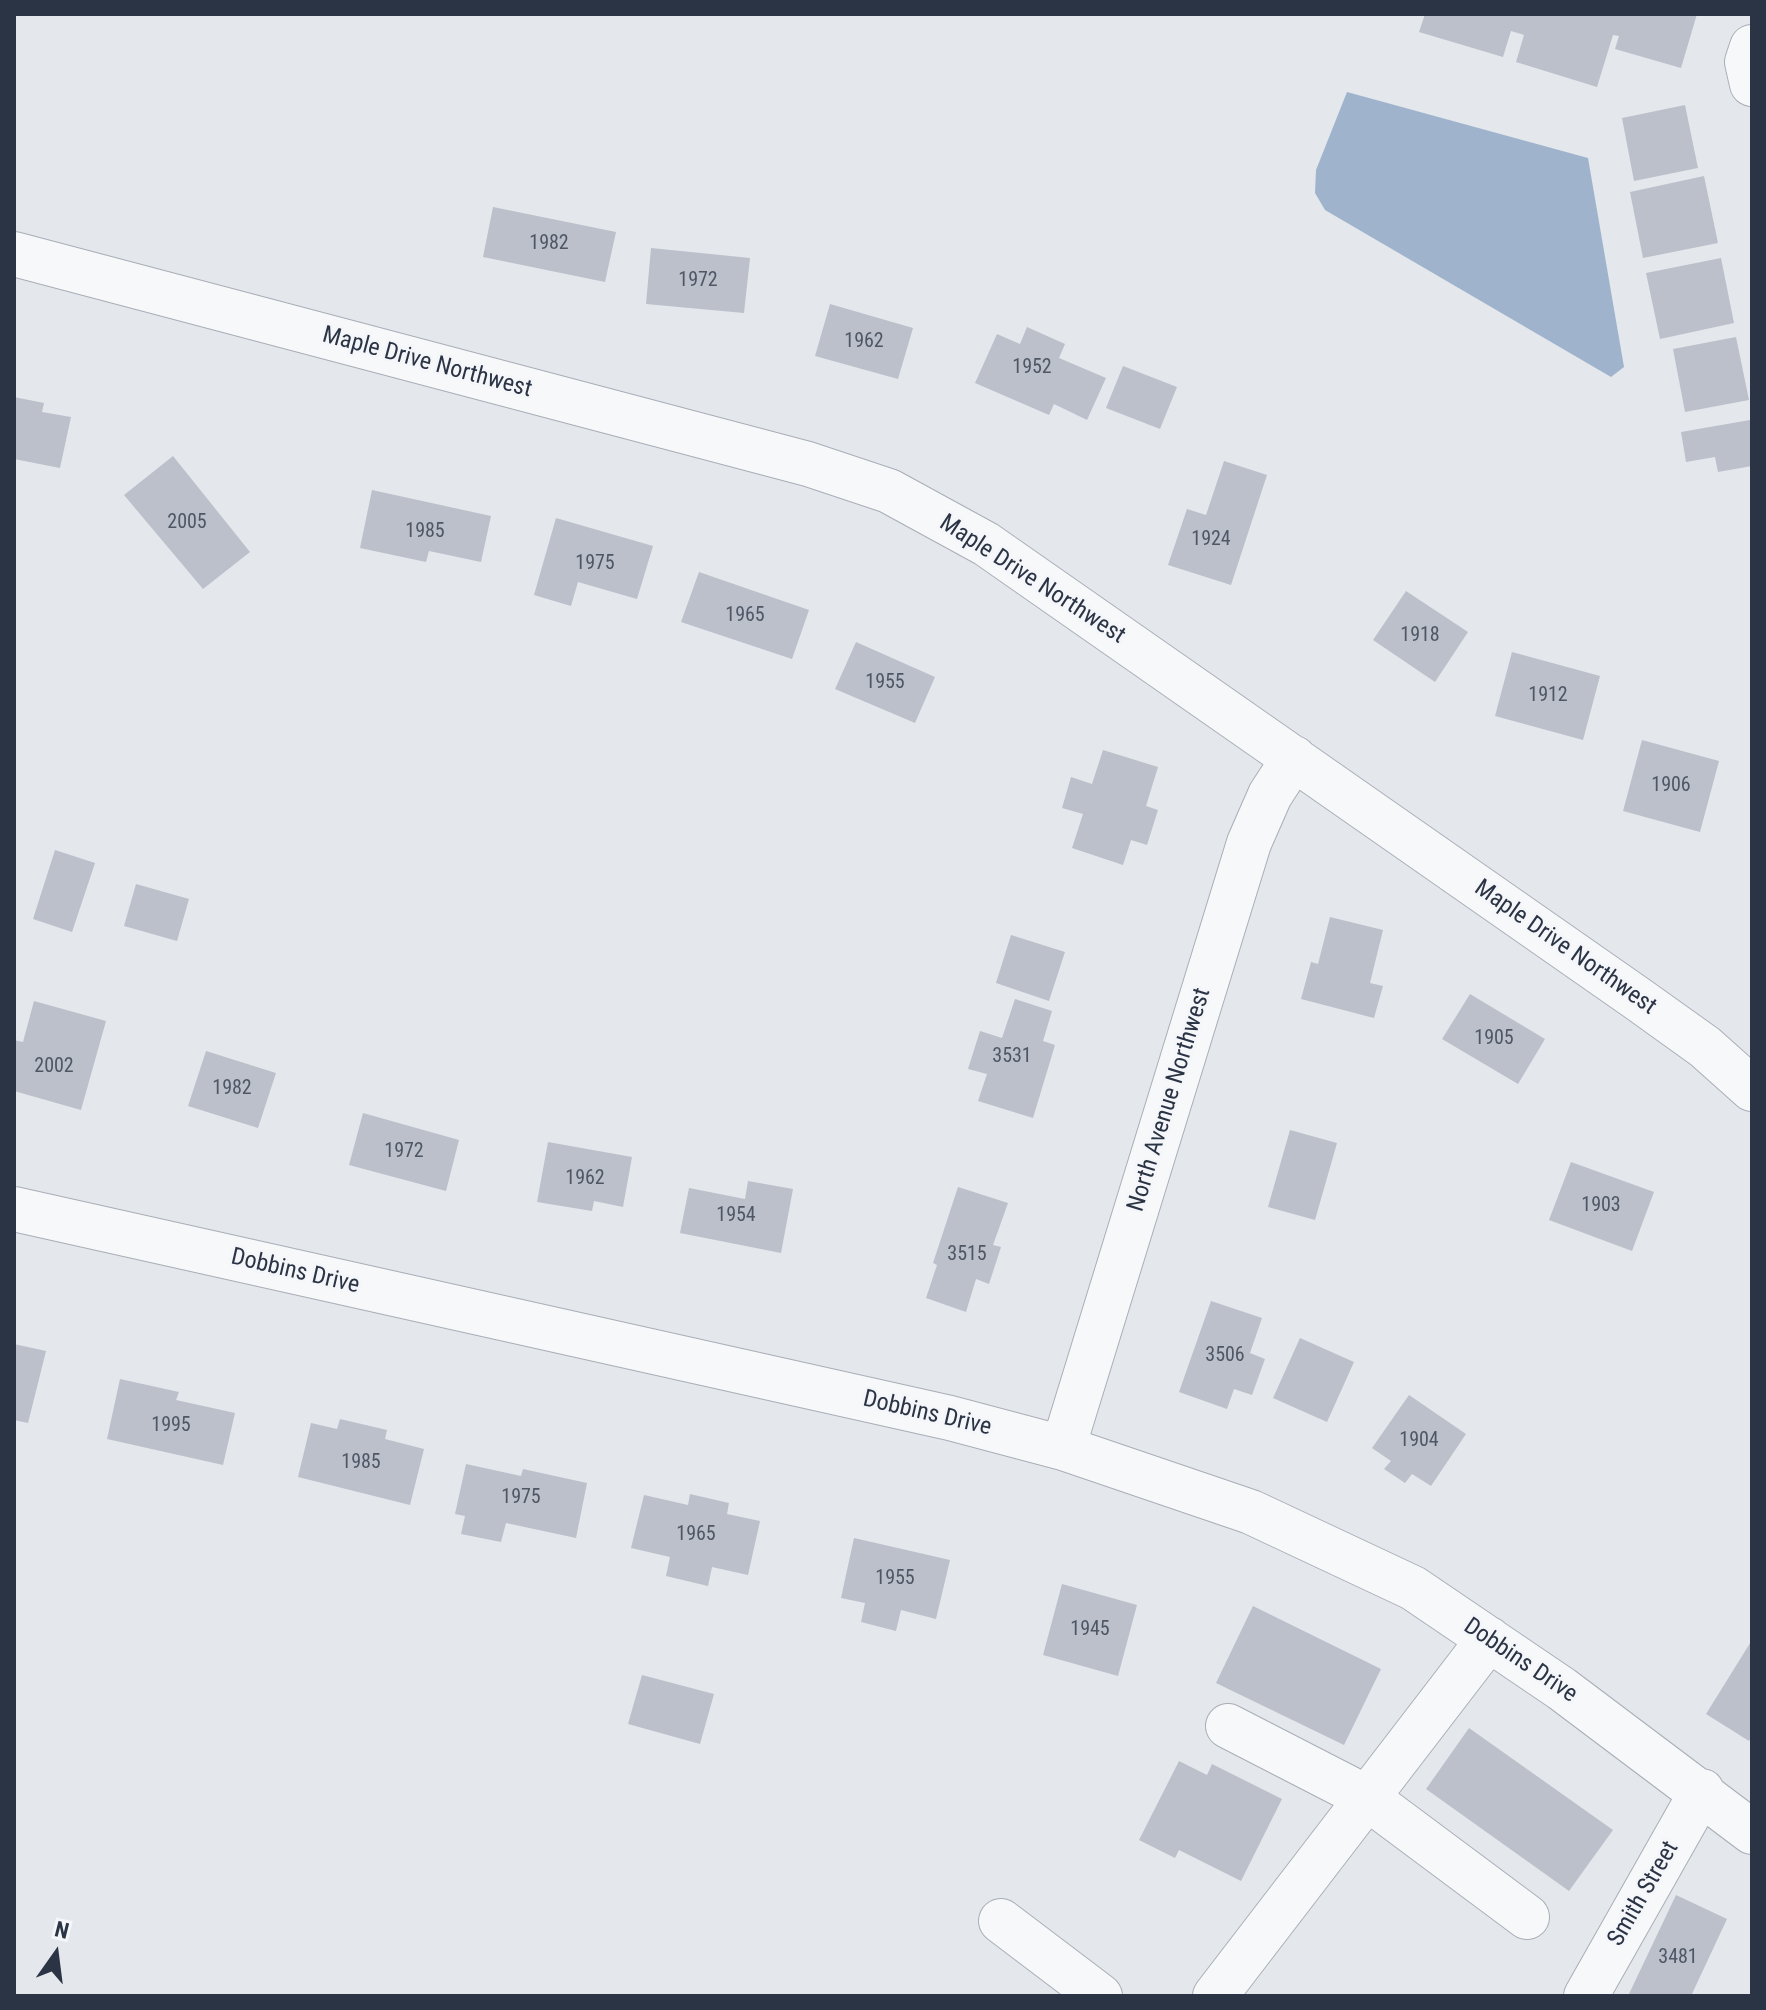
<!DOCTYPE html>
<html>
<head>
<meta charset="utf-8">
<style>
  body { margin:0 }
  #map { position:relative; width:1766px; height:2010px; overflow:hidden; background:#e4e7ec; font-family:"Roboto Condensed",sans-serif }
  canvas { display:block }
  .frame { position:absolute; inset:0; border:16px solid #2b3445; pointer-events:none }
  .north { position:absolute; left:16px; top:1914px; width:80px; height:80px; -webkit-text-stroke:6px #f4f6f9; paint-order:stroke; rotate:14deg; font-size:22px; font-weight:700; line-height:32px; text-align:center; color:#2b3445 }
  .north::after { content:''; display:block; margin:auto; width:28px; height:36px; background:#2b3445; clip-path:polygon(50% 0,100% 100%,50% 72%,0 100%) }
</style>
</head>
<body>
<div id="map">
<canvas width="1766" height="2010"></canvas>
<div class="frame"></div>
<div class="north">N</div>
</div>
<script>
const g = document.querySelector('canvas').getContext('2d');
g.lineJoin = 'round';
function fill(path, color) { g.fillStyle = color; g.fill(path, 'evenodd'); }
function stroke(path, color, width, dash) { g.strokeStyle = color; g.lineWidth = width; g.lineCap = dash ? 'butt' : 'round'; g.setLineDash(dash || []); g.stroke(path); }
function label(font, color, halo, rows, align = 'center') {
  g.font = font + ' "Roboto Condensed",sans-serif'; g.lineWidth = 6; g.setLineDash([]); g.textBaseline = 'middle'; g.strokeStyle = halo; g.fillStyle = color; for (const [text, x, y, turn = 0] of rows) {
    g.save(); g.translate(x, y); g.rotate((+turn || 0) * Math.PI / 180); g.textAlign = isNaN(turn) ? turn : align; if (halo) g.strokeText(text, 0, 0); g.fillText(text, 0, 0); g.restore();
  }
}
const water = new Path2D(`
  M 1347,92 L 1588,158 L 1624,367 L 1611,377 L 1325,210 L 1315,193 L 1316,170 Z`);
const building = new Path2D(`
  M 1425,14 L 1697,14 L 1681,68 L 1615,49 L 1619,36 L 1613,35 L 1597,87 L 1516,62 L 1524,35 L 1511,31 L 1503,57 L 1419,32 Z
  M 1685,105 L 1698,168 L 1634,181 L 1622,118 Z
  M 1704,176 L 1718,243 L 1643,258 L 1630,192 Z
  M 493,207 L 616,232 L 605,282 L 483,257 Z
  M 651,248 L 750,258 L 744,313 L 646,304 Z
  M 1721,258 L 1734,323 L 1660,339 L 1646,273 Z
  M 830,304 L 913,328 L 898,379 L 815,356 Z
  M 1027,327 L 1065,344 L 1059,358 L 1106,378 L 1087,420 L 1054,404 L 1049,415 L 975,383 L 997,334 L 1020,344 Z
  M 1736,337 L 1749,400 L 1685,412 L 1673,349 Z
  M 1123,366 L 1177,387 L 1160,429 L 1106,408 Z
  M 14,397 L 44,403 L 42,412 L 71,417 L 60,468 L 14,459 Z
  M 1750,420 L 1752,466 L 1718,472 L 1715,457 L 1686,462 L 1681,432 Z
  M 173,456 L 250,552 L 203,589 L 124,495 Z
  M 1224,461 L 1267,475 L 1231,585 L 1168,565 L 1187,509 L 1206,515 Z
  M 372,490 L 491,516 L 481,562 L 429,551 L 426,562 L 360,548 Z
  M 556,518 L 653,546 L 637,599 L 578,582 L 571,606 L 534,595 Z
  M 699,572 L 809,610 L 792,659 L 681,622 Z
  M 1406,591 L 1468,632 L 1435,682 L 1373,640 Z
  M 856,642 L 935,677 L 915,723 L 835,689 Z
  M 1512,652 L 1600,676 L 1583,740 L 1495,716 Z
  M 1642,740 L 1719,761 L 1700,832 L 1623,811 Z
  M 1103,750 L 1158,767 L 1146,806 L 1158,810 L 1147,845 L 1131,840 L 1123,865 L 1072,848 L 1083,814 L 1062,808 L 1071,777 L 1092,784 Z
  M 55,850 L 95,863 L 72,932 L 33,919 Z
  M 136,884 L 189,899 L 177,941 L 124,926 Z
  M 1330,917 L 1383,930 L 1370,983 L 1383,986 L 1374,1018 L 1301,999 L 1311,962 L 1318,964 Z
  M 1011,935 L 1065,952 L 1049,1001 L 996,983 Z
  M 1470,994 L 1545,1039 L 1518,1084 L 1442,1039 Z
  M 1015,999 L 1052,1011 L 1043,1041 L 1055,1045 L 1033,1118 L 978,1101 L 987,1074 L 968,1069 L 980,1031 L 1002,1038 Z
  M 34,1001 L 106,1021 L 81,1110 L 14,1091 L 14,1040 L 23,1042 Z
  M 206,1051 L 276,1073 L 258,1128 L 188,1106 Z
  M 363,1113 L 459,1140 L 446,1191 L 349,1165 Z
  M 1290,1130 L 1337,1143 L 1315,1220 L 1268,1207 Z
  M 548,1142 L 632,1157 L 623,1207 L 594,1201 L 592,1211 L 537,1202 Z
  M 1571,1162 L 1654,1192 L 1632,1251 L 1549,1220 Z
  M 748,1181 L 793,1189 L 781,1253 L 680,1233 L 689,1188 L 745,1199 Z
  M 958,1187 L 1008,1203 L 993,1245 L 1001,1247 L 989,1284 L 976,1279 L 966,1312 L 926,1298 L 937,1265 L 933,1263 Z
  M 1211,1301 L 1262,1318 L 1250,1353 L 1265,1359 L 1252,1395 L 1234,1389 L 1227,1409 L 1179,1392 Z
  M 1300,1338 L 1354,1362 L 1327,1422 L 1273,1398 Z
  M 14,1344 L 46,1351 L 28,1423 L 14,1420 Z
  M 120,1379 L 179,1392 L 176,1400 L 235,1413 L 223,1465 L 107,1439 Z
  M 1409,1395 L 1466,1434 L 1431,1486 L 1412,1474 L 1405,1483 L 1384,1469 L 1391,1461 L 1372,1448 Z
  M 340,1419 L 387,1430 L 385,1439 L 424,1449 L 410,1505 L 298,1477 L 311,1423 L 337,1429 Z
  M 466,1464 L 521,1476 L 523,1469 L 587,1483 L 576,1538 L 506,1523 L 501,1542 L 461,1534 L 465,1516 L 455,1514 Z
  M 690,1494 L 729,1503 L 727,1514 L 760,1521 L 748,1575 L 712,1567 L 708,1586 L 666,1576 L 670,1557 L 631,1548 L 644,1495 L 688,1505 Z
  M 854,1538 L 950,1560 L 936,1619 L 901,1610 L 896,1631 L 861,1622 L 865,1603 L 841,1598 Z
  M 1062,1584 L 1137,1605 L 1118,1676 L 1043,1655 Z
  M 1253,1606 L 1381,1669 L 1344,1745 L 1216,1683 Z
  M 1752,1640 L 1752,1735 L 1749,1741 L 1706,1714 Z
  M 642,1675 L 714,1694 L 700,1744 L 628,1724 Z
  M 1469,1728 L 1613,1830 L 1569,1891 L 1426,1789 Z
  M 1179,1761 L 1207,1775 L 1212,1764 L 1282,1799 L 1241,1881 L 1179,1850 L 1175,1858 L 1139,1840 Z
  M 1676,1895 L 1727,1919 L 1691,1996 L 1628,1996 Z`);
const minor = new Path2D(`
  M 1752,47 L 1747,62 L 1752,84
  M 14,254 L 808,464 L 889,491 L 986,544 L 1638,999 L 1705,1047 L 1752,1089
  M 14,1209 L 950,1418 L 1063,1448 L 1251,1512 L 1413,1588 L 1562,1689 L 1752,1832
  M 1063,1448 L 1249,843 L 1270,795 L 1294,758
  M 1228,1726 L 1366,1797 L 1527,1917
  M 1001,1921 L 1100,1996
  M 1215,1996 L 1489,1639
  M 1586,1996 L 1702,1791`);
const numberNames = [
  ["1982",549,244],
  ["1972",698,281],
  ["1962",864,342],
  ["1952",1032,368],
  ["2005",187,523],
  ["1985",425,532],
  ["1924",1211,540],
  ["1975",595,564],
  ["1965",745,616],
  ["1918",1420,636],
  ["1955",885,683],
  ["1912",1548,696],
  ["1906",1671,786],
  ["1905",1494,1039],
  ["3531",1012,1057],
  ["2002",54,1067],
  ["1982",232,1089],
  ["1972",404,1152],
  ["1962",585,1179],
  ["1903",1601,1206],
  ["1954",736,1216],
  ["3515",967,1255],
  ["3506",1225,1356],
  ["1995",171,1426],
  ["1904",1419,1441],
  ["1985",361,1463],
  ["1975",521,1498],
  ["1965",696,1535],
  ["1955",895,1579],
  ["1945",1090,1630],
  ["3481",1678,1958]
];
const streetNames = [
  ["Maple Drive Northwest",427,363,15],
  ["Maple Drive Northwest",1032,580,33],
  ["Maple Drive Northwest",1565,948,35],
  ["North Avenue Northwest",1170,1100,-73],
  ["Dobbins Drive",295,1272,13],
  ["Dobbins Drive",927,1414,13],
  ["Dobbins Drive",1520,1661,34],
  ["Smith Street",1644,1894,-60]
];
fill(water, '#9fb4cc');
fill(building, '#bbc0ca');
stroke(minor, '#a9aeb7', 46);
stroke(minor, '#f7f8fa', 44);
label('20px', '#4f5766', null, numberNames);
label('24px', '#2b3445', '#f4f6f9', streetNames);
</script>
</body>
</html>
